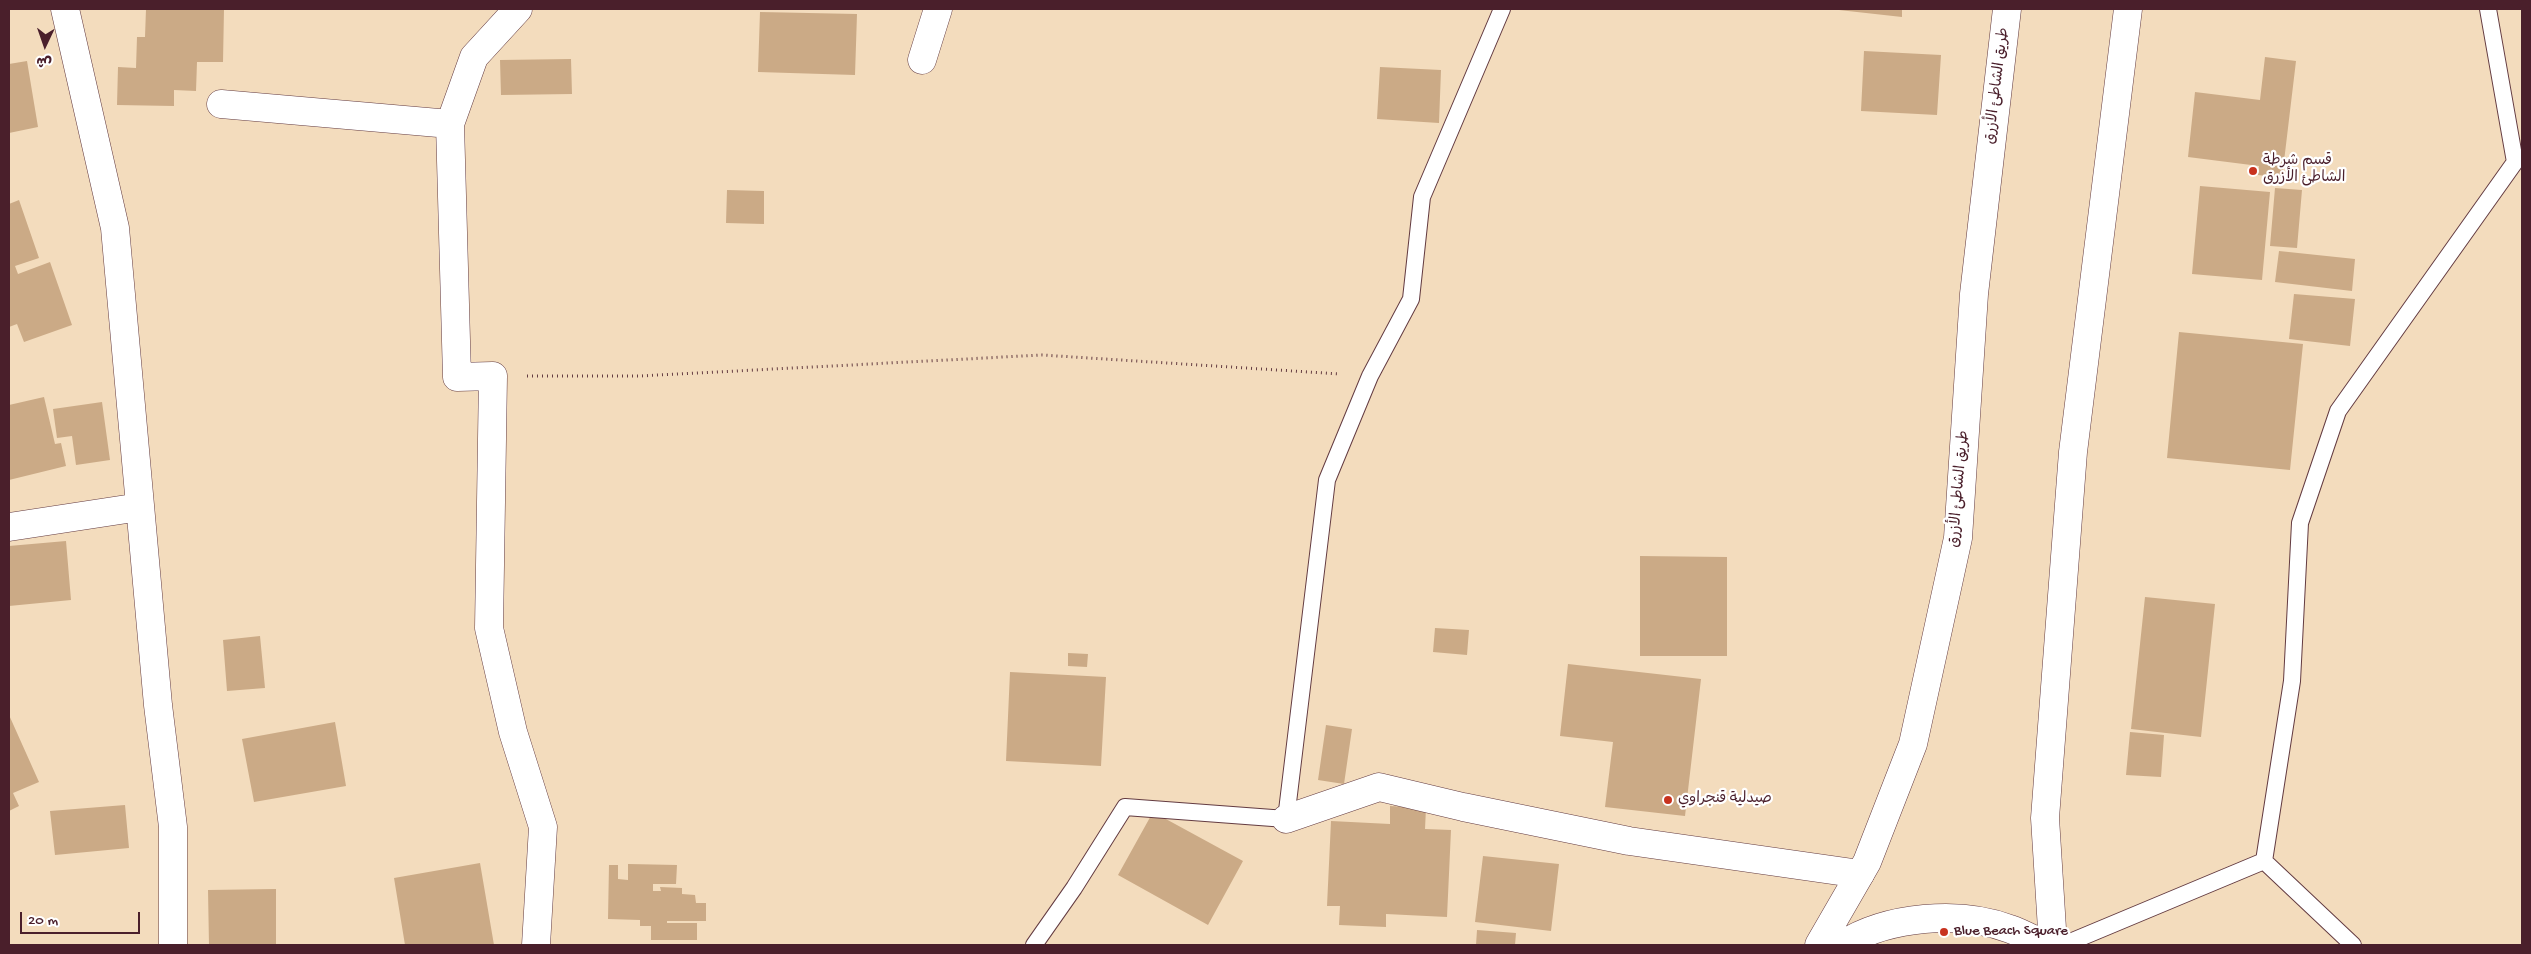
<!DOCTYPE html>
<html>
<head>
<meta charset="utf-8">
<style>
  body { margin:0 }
  #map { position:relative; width:2531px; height:954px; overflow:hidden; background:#f3dcbd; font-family:"Gochi Hand","Playpen Sans Arabic",sans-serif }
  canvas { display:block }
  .frame { position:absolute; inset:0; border:10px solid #4a1f2b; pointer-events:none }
  .north { position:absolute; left:20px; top:20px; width:50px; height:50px; -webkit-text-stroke:4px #fff; paint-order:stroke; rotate:183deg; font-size:14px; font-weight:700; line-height:20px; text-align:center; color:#4a1f2b }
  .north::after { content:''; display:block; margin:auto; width:18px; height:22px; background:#4a1f2b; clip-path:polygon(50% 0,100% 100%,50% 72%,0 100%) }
  .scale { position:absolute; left:20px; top:912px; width:120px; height:22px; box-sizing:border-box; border:2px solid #4a1f2b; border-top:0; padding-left:6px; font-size:15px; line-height:18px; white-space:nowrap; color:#4a1f2b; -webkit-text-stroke:4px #fff; paint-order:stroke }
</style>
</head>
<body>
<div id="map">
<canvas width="2531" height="954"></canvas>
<div class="frame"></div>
<div class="north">ش</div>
<div class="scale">20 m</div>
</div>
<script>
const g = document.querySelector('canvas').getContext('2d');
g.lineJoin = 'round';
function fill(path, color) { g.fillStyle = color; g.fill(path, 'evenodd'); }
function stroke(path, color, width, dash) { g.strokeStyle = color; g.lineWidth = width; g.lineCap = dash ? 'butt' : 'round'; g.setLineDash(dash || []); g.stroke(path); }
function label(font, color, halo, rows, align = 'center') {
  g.font = font + ' "Gochi Hand","Playpen Sans Arabic",sans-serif'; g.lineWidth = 4.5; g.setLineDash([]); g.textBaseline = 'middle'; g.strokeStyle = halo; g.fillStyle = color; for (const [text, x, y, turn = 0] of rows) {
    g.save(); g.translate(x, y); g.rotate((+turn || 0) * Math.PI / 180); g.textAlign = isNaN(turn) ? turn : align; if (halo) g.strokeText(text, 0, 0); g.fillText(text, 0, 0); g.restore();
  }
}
const building = new Path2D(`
  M 146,9 L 224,9 L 223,62 L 197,62 L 196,91 L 174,90 L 174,106 L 117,105 L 118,67 L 136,68 L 137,37 L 145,37 Z
  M 1830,9 L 1902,9 L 1902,17 Z
  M 760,12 L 857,14 L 855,75 L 758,72 Z
  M 1864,51 L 1941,55 L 1937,115 L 1861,111 Z
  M 2265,57 L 2296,61 L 2282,178 L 2258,175 L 2259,166 L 2188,157 L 2195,92 L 2260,100 Z
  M 571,59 L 572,94 L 501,95 L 500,60 Z
  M 27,61 L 38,127 L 9,133 L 9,64 Z
  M 1380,67 L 1441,70 L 1439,123 L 1377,119 Z
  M 2200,186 L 2270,192 L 2262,280 L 2192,274 Z
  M 2275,188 L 2302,190 L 2297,248 L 2270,246 Z
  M 727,190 L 764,191 L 764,224 L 726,223 Z
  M 19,200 L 39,258 L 15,266 L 18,274 L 50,262 L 72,325 L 24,342 L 17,324 L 9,327 L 9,204 Z
  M 2279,251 L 2355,259 L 2352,291 L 2275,282 Z
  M 2294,294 L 2355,299 L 2350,346 L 2289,339 Z
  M 2179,332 L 2303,344 L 2290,470 L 2167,458 Z
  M 44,397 L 55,444 L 61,443 L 66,466 L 9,480 L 9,405 Z
  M 102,402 L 110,460 L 76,465 L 72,436 L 57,438 L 53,409 Z
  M 66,541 L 71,600 L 9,606 L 9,546 Z
  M 1640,556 L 1727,557 L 1727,656 L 1640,656 Z
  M 2145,597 L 2215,604 L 2201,737 L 2131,729 Z
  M 1435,628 L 1469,630 L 1467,655 L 1433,652 Z
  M 260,636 L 265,688 L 227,691 L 223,640 Z
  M 1068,653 L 1088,654 L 1087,667 L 1068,666 Z
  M 1568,664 L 1701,679 L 1685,816 L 1605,807 L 1613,742 L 1560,736 Z
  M 1010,672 L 1106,677 L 1101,766 L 1006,761 Z
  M 9,715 L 39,782 L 13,793 L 19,806 L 9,811 Z
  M 335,722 L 346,786 L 254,802 L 242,739 Z
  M 1326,725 L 1352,729 L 1344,784 L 1318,780 Z
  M 2130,732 L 2164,735 L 2161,777 L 2126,775 Z
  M 125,805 L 129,848 L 55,855 L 50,811 Z
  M 1390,806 L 1426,808 L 1425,829 L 1451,830 L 1447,917 L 1386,914 L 1386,927 L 1339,925 L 1340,906 L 1327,906 L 1331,821 L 1390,824 Z
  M 1153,812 L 1243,861 L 1208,925 L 1118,875 Z
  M 1483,856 L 1559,864 L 1551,931 L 1475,922 Z
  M 480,863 L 494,945 L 405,945 L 394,878 Z
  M 628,864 L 677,865 L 676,884 L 653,884 L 653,891 L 661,891 L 660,887 L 682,888 L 682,894 L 695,895 L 696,903 L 706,903 L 706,921 L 667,921 L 667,923 L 697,923 L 697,940 L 651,940 L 651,926 L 640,926 L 640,920 L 608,919 L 609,865 L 618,865 L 618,879 L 628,880 Z
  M 276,889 L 276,945 L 209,945 L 208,890 Z
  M 1477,930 L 1516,933 L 1515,945 L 1476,945 Z`);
const path = new Path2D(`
  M 527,376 L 640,376 L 1042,355 L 1340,374`);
const service = new Path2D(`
  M 2264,861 L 2353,945
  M 1034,945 L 1074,888 L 1125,807 L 1286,819 L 1327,480 L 1370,376 L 1411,299 L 1422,197 L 1502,9
  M 2063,945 L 2264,861 L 2292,681 L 2300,523 L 2338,411 L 2515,162 L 2488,9`);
const minor = new Path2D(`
  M 65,9 L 115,228 L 158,705 L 173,827 L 173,945
  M 518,9 L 474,57 L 450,124 L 457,377 L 493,376 L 489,628 L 513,732 L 543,827 L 536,945
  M 922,60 L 938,9
  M 221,104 L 450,124
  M 9,527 L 140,507
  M 1286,819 L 1379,787 L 1463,807 L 1629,841 L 1860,874`);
const secondary = new Path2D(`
  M 1819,945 L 1867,862 L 1913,744 L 1958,538 L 1974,294 L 2007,9
  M 1842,945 C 1887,916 1960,910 2010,929 C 2022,933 2034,940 2045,945
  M 2053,945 L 2045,818 L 2073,452 L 2128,9`);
const markers = [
  [2253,171,5,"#c8321e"],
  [1668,800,5,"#c8321e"],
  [1944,932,5,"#c8321e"]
];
const streetNames = [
  ["طريق الشاطئ الأزرق",1998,86,-83],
  ["طريق الشاطئ الأزرق",1960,489,-85]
];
const poiNames = [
  ["قسم شرطة",2263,162],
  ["الشاطئ الأزرق",2263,179],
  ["صيدلية قنجراوي",1678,800],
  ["Blue Beach Square",1954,932]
];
fill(building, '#cbaa86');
stroke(service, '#633b41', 18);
stroke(minor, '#633b41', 29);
stroke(secondary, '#633b41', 29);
stroke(path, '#633b41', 3, [1, 4]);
stroke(service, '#fff', 16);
stroke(minor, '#fff', 28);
stroke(secondary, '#fff', 28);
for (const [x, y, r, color] of markers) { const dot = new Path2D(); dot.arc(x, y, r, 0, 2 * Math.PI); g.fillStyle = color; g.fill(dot); stroke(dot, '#fff', 2); }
label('15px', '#4a1f2b', '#fff', streetNames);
label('15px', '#4a1f2b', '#fff', poiNames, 'left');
</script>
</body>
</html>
